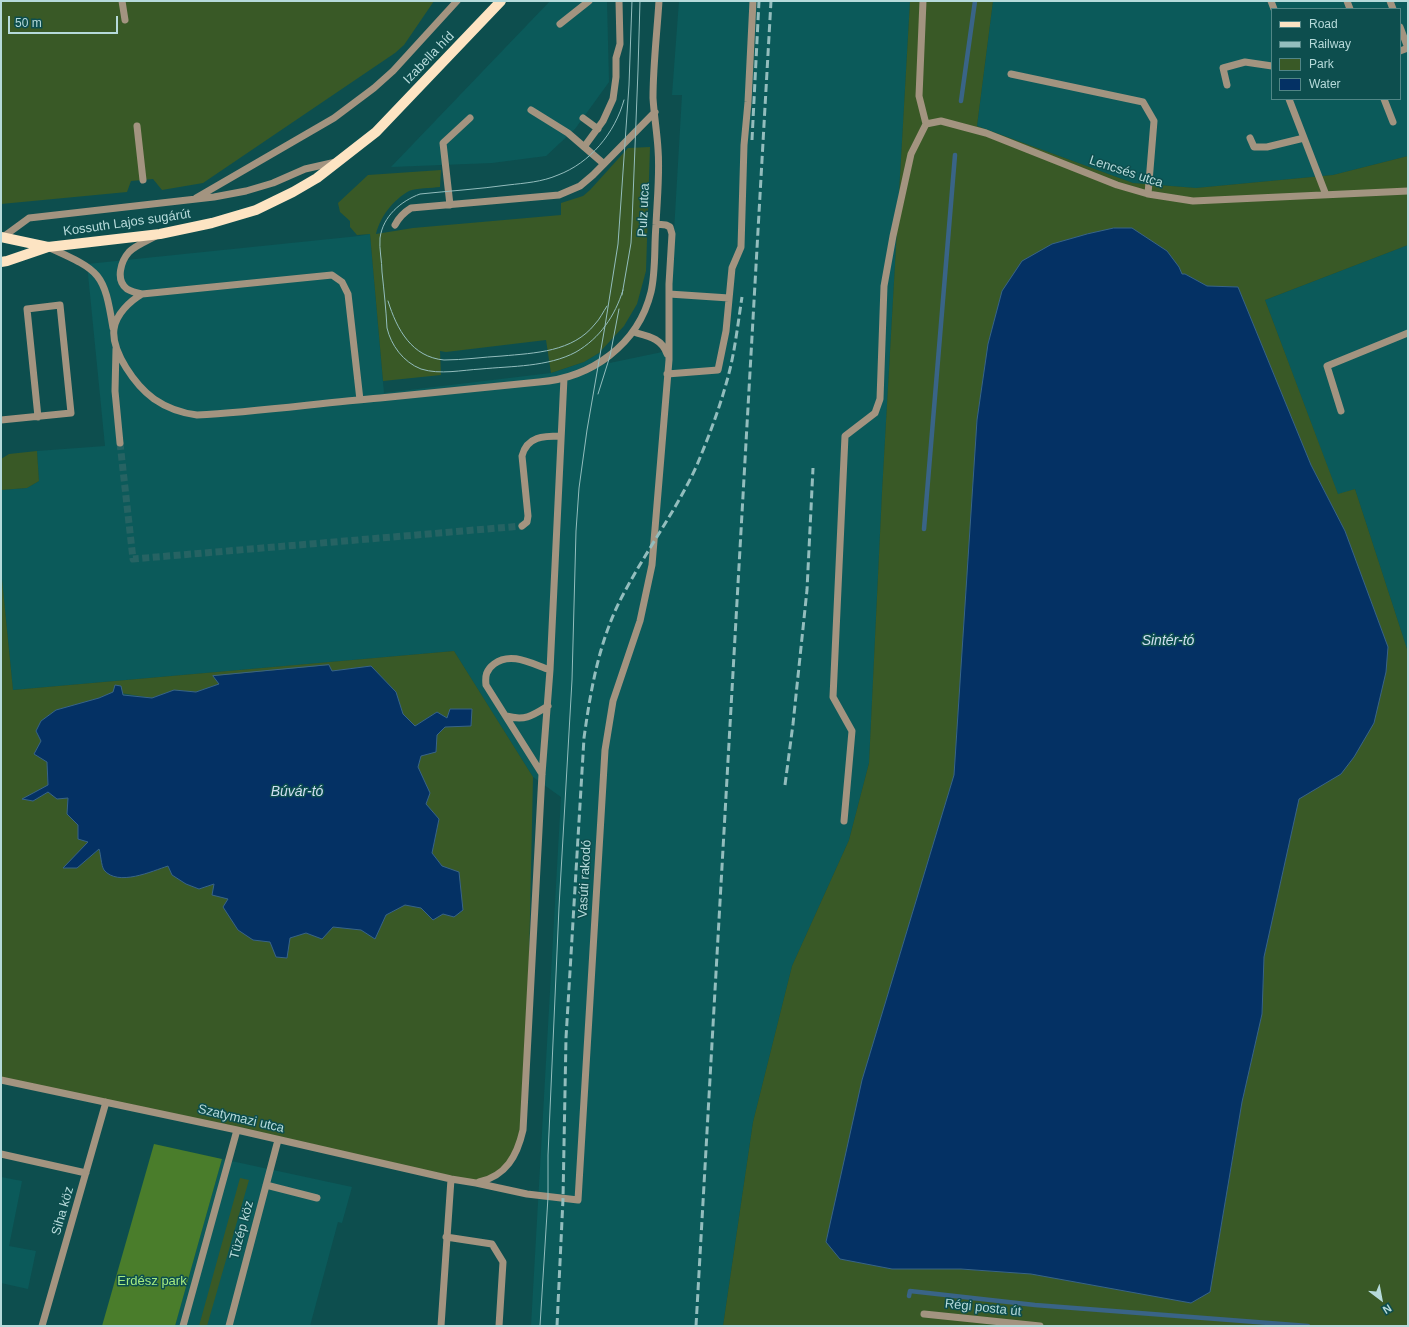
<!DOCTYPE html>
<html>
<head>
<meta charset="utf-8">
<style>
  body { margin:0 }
  #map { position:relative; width:1409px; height:1327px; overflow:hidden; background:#0d4e4e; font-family:Arial,sans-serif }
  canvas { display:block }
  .frame { position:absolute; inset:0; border:2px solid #b6dada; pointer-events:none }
  .legend { position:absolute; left:1271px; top:8px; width:130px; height:92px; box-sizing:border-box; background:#0d4e4e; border:1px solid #518686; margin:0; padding:5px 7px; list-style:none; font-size:12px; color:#b6dada }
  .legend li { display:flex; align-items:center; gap:8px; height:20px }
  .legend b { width:20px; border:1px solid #518686 }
  .north { position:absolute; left:1361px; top:1279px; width:40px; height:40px; -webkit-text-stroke:3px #0d4e4e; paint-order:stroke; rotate:148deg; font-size:11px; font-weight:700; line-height:16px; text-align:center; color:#b6dada }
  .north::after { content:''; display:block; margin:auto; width:14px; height:18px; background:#b6dada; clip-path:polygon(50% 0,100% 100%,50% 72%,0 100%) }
  .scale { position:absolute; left:8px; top:16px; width:110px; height:18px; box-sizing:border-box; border:2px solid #b6dada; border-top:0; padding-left:5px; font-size:12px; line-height:14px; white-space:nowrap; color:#b6dada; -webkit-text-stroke:3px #0d4e4e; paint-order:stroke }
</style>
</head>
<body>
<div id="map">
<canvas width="1409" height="1327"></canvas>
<div class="frame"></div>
<ul class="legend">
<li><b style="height:5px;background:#fde4c3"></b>Road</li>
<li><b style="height:5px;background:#93bdbd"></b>Railway</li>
<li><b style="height:11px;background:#395926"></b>Park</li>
<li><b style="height:11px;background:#043164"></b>Water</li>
</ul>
<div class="north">N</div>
<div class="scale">50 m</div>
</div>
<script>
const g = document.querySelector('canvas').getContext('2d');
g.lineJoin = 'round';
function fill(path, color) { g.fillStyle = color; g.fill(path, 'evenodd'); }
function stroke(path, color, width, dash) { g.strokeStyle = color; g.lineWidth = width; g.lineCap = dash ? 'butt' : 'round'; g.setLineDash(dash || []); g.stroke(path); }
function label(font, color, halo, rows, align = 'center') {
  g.font = font + ' Arial,sans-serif'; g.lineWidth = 3; g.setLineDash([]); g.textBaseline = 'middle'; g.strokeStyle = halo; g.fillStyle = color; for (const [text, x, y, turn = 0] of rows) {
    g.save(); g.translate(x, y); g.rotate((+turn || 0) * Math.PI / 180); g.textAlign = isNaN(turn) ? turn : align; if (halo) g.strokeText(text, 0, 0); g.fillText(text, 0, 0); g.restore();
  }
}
const built = new Path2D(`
  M 550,1 L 607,1 L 609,82 L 575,129 L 546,156 L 492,163 L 391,167 Z
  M 679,1 L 910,1 L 882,492 L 869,763 L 849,840 L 792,966 L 753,1122 L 723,1326 L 531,1326 L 561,797 L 533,777 L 454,651 L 13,690 L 1,569 L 1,490 L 27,488 L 39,481 L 37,451 L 105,446 L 87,264 L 359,236 L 370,234 L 384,393 L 551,373 L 584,362 L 599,353 L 600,365 L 667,351 L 682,95 L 672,95 Z
  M 993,1 L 1408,1 L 1408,156 L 1333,175 L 1196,188 L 1133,183 L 977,126 ZM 1272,9 L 1400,9 L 1400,99 L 1272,99 Z
  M 1408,245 L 1408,652 L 1355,489 L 1338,495 L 1265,300 Z
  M 222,1159 L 352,1187 L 342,1223 L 338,1222 L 310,1326 L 175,1326 Z
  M 1,1177 L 22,1181 L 9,1246 L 36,1251 L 28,1289 L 1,1283 Z`);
const green = new Path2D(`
  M 1,1 L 434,1 L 404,45 L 395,53 L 203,183 L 162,190 L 153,179 L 131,181 L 127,192 L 1,204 Z
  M 910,1 L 993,1 L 977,126 L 1133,183 L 1196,188 L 1333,175 L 1408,156 L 1408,245 L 1265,300 L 1338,494 L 1355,489 L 1408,652 L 1408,1326 L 723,1326 L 753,1122 L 792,966 L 849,840 L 869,763 L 882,492 ZM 1114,228 L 1179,267 L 1182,274 L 1185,274 L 1207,286 L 1238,287 L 1311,465 L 1345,531 L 1388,647 L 1341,774 L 1299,798 L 1264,957 L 1262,1014 L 1242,1102 L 1210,1292 L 1191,1303 L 1031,1274 L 961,1269 L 892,1269 L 840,1259 L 862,1080 L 954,775 L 977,420 L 988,344 L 1002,291 L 1052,244 L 1087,234 Z
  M 650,147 L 646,271 L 637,304 L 624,326 L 599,353 L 584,362 L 551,373 L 546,340 L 446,352 L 440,351 L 441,375 L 383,381 L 370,234 L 357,235 L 350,227 L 350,221 L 340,212 L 338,203 L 368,175 L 441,170 L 440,187 C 432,188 416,188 409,191 C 393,200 380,217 376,234 L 413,228 L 561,215 L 561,203 L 583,196 L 590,190 L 628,148 Z
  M 37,451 L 39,481 L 27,488 L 1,490 L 1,459 L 9,454 Z
  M 1,569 L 13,690 L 454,651 L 533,777 L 527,1053 L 523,1130 L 507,1166 L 476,1183 L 1,1080 ZM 371,666 L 396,692 L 403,714 L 415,726 L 437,712 L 447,718 L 445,727 L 437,735 L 421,756 L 418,768 L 430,793 L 426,804 L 439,819 L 432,853 L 442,866 L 421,908 L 405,905 L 386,915 L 375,939 L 361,930 L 333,927 L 322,939 L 306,933 L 290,938 L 287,958 L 270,942 L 253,940 L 228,899 L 215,884 L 199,889 L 186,884 L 172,875 L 168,865 L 133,877 L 103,869 L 100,849 L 77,868 L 64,868 L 89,842 L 78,839 L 78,825 L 67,814 L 68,797 L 48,792 L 33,801 L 23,799 L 48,785 L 47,762 L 35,754 L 41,741 L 36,731 L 41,721 L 56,710 L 99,698 L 114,692 L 152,698 L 174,690 L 196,692 L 219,684 L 214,676 L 332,671 Z
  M 240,1178 L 249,1180 L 207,1326 L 199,1326 Z`);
const forest = new Path2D(`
  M 154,1144 L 222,1159 L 175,1326 L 102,1326 Z`);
const water = new Path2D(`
  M 1114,228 L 1132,228 L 1167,251 L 1179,267 L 1182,274 L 1185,274 L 1207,286 L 1238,287 L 1311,465 L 1345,531 L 1388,647 L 1386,672 L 1374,723 L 1354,757 L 1341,774 L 1299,799 L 1264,957 L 1262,1014 L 1242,1102 L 1210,1292 L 1191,1303 L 1031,1274 L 961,1269 L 892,1269 L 840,1259 L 826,1242 L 862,1080 L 954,775 L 977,420 L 988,344 L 1002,291 L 1022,261 L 1052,244 L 1087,234 Z
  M 329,665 L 332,671 L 371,666 L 396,692 L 403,714 L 415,726 L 437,712 L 447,718 L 450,709 L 472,709 L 471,726 L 445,727 L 437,735 L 436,752 L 421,756 L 418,767 L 430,793 L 426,804 L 439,819 L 432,853 L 442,866 L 459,872 L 463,910 L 454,917 L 443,914 L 433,920 L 421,908 L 405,905 L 386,915 L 375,939 L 361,930 L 333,927 L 322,939 L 306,933 L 290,938 L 287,958 L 276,957 L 270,942 L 253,940 L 238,930 L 223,907 L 228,899 L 212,895 L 214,884 L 199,889 L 186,884 L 172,875 L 168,866 C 152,871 118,887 104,870 C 101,865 101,855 99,849 L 77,868 L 63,868 L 88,842 L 78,839 L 78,825 L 67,814 L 68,798 L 57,799 L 48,792 L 33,801 L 22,799 L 48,785 L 47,762 L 34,754 L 41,741 L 36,731 L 41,721 L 56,710 L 99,698 L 113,692 L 115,685 L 121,686 L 123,695 L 152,698 L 174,690 L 196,692 L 219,684 L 213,676 Z`);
const stream = new Path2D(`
  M 961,101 L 975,1
  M 924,529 L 955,155
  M 909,1296 L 910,1291 L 1035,1305 L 1308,1326`);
const minorTunnel = new Path2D(`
  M 120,443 L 133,559 L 522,526`);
const minor = new Path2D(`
  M 122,1 L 125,20
  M 1271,1 L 1274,9
  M 1347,1 L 1350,9
  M 1390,1 L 1393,9
  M 560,24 L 589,1
  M 1400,27 L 1408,48
  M 1400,51 L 1408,48
  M 1011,74 L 1143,102 L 1154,121 L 1148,194
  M 1227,85 L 1223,68 L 1245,62 L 1272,66
  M 1289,99 L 1326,195
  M 1384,99 L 1393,122
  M 531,110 L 568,133 L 604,164
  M 583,118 L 598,129
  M 926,124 L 941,121 L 986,133 L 1117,185 L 1148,194 L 1193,201 L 1408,191
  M 137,126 L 143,180
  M 1250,138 L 1254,147 L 1267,147 L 1304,138
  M 584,147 L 603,121 L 613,99 L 616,77 L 616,58 L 620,44 L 619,1
  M 196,198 L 334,118 L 374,88 L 393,71 L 457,1
  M 450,205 L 443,143 L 470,118
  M 395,225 C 399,217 403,213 411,208 L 559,195 L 580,186 L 593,175 L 655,112
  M 3,237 L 29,218 L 214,197 L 246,191 L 273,183 L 305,169 L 336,162
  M 50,248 C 101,271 104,273 113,328
  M 142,294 C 137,293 132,292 127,289 C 115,280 121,261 129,252 C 136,245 147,241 156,236
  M 669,294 L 729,298
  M 633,332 C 647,336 662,338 667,354
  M 116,349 L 115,391 L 120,443
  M 667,374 L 718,370 L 726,331 L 732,268 L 741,247 L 744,145 L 748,102 L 753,1
  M 360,400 L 348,294 L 342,282 L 332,275 L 142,294 C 130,301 116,314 114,329 C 111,352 136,386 154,399 C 167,408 181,413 197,415 C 258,412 319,403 380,398 L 539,382 C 591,378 638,345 651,292 C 656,270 654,247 656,225 C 657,200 660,174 658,149 C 657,132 654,115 653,98 C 653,66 657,33 659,1
  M 1341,411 L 1327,366 L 1408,333
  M 1,420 L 71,413 L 60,305 L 27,309 L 38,417
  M 522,526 L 527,522 L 528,516 L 522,456 C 527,436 544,436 561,436
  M 506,716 C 525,721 532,716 548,706
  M 542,774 L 486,685 C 485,676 486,670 494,664 C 511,651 532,664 550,670
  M 844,821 L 852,731 L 833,697 L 845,436 L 875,413 L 880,399 L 884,286 L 893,236 L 911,154 L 926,124 L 919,96 L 923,1
  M 1,1080 L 237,1130 L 451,1179 L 476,1183 L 527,1194 L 578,1200 L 605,750 L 613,701 L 640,621 L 652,565 L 669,360 L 669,284 L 672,234 L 670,227 L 666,225 L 656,224
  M 1,1154 L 86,1173
  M 479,1182 C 506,1176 517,1156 523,1130 L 542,774 L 550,670 L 564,378
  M 266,1185 L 317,1198
  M 446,1237 L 492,1244 L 503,1262 L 499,1326
  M 924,1314 L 1040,1326
  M 42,1326 L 106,1102
  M 183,1326 L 237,1130
  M 229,1326 L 278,1140
  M 441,1326 L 451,1179`);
const major = new Path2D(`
  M 1,237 L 48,247
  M 1,262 L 7,261 L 48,247 L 160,234 L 212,223 L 256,210 L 293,192 L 317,178 L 376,132 L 501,1`);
const tram = new Path2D(`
  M 623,290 C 615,316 600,338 576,352 C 548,367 512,366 481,369 C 462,370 440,375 421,369 C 403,362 391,345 387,328 C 386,309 384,291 382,272 C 382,261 379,249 380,238 C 383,216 401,201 420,194 C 449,191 479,189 508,185 C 525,183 542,182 558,175 C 590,163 615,133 624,100
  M 622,295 L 631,243 L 632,223 L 638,70 L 640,1
  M 388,301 C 397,330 412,357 444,360 C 463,360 483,357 502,356 C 535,353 573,352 595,324 C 600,319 603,312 607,306
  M 598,394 L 610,356 L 619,309
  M 540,1326 L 548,1197 L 548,1155 L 559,907 L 572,680 L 576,531 L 579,488 L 587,430 L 605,326 L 618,244 L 629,85 L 632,1`);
const rail = new Path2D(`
  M 752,140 L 759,1
  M 785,785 L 793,724 L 807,590 L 813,468
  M 557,1326 L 563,1199 L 566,1038 L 584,738 C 591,687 600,636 625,591 C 648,548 677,509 697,465 C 709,436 720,407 728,377 C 735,351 738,323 742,297
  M 696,1326 L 771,1`);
const streetNames = [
  ["Izabella híd",429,58,-46],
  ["Lencsés utca",1126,172,18],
  ["Pulz utca",644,210,-87],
  ["Kossuth Lajos sugárút",127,223,-8],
  ["Vasúti rakodó",585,879,-87],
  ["Szatymazi utca",241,1119,13],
  ["Siha köz",63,1211,-74],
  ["Tüzép köz",242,1230,-75],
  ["Régi posta út",983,1308,6]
];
const parkNames = [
  ["Erdész park",152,1281]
];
const waterNames = [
  ["Sintér-tó",1168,641],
  ["Búvár-tó",297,792]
];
fill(built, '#0b5a5a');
fill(green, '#395926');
fill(forest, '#4a7d2b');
fill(water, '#043164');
stroke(water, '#396487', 1);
stroke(stream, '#396487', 4.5);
stroke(minorTunnel, '#266363', 7, [7, 3.5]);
stroke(minor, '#a39480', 7);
stroke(major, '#fde4c3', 10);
stroke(tram, '#93bdbd', 1);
stroke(rail, '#93bdbd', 3, [8, 4]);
label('13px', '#b6dada', '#0d4e4e', streetNames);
label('13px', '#a5ea7f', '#0d4e4e', parkNames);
label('italic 14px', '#d0dff3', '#0d4e4e', waterNames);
</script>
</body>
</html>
